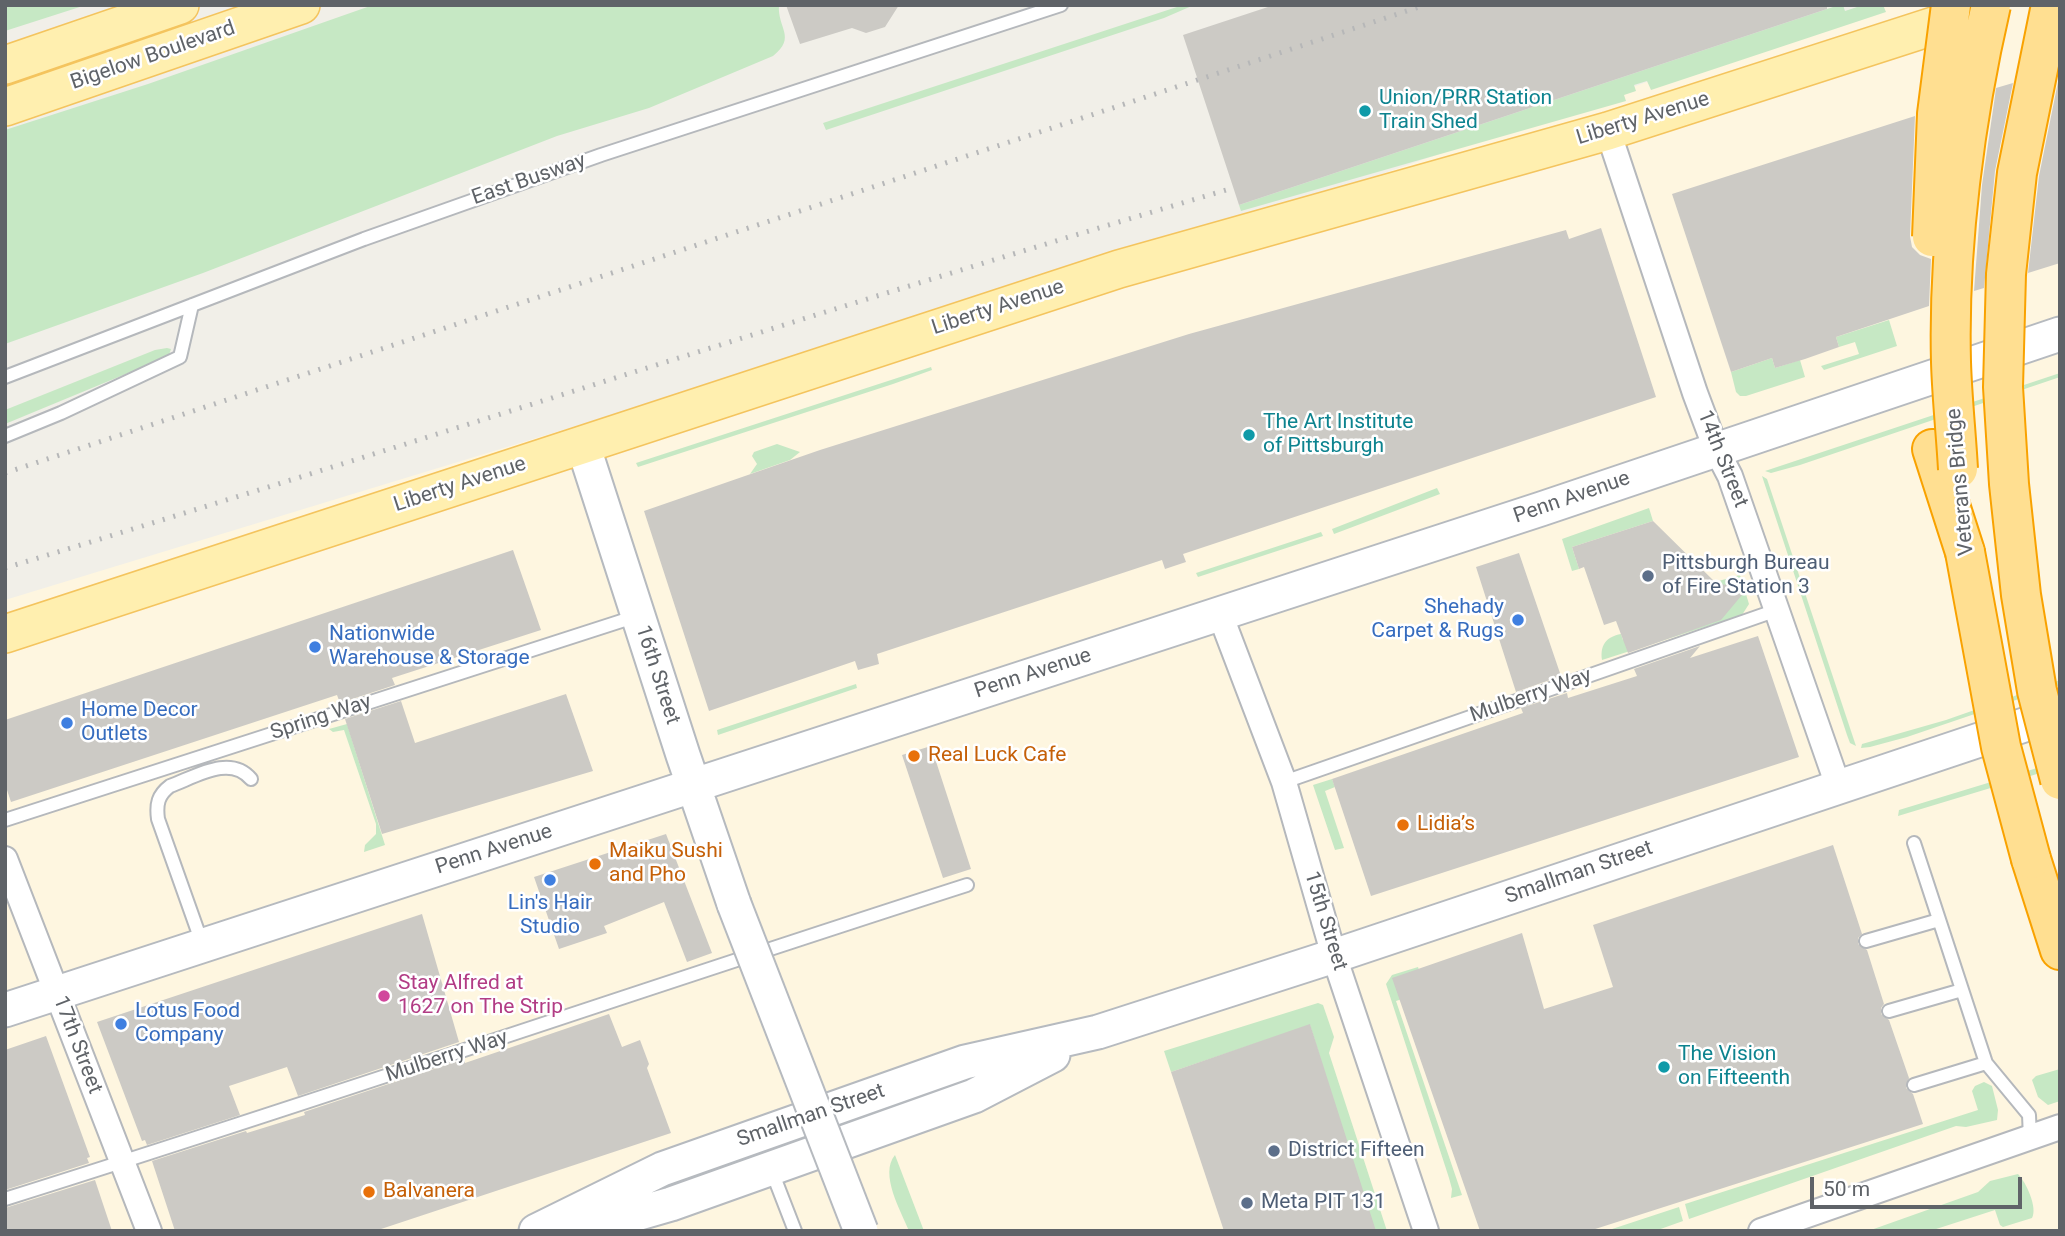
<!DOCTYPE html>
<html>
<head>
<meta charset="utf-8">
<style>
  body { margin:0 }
  #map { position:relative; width:2065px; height:1236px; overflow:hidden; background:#f1efe8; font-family:Roboto,sans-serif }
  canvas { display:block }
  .frame { position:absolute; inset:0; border:7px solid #5f6368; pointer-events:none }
  .scale { position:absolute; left:1810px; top:1177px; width:212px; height:32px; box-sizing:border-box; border:4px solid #5f6368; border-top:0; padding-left:9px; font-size:21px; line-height:24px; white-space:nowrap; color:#5f6368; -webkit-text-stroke:5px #fff; paint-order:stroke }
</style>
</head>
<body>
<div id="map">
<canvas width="2065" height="1236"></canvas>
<div class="frame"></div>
<div class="scale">50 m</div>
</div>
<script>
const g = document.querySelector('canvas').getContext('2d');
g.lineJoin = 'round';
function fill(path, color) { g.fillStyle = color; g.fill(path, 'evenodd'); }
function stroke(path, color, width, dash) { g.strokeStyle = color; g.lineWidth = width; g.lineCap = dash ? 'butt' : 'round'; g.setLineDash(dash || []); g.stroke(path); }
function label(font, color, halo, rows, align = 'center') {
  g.font = font + ' Roboto,sans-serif'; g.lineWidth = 5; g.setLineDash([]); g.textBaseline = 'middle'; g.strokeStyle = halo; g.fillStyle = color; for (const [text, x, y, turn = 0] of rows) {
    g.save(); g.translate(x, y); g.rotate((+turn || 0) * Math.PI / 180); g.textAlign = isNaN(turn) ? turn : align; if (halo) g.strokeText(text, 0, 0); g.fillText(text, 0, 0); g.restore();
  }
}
const commercial = new Path2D(`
  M 1869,5 L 2060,5 L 2060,1231 L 5,1231 L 5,600 L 1229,227 Z`);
const green = new Path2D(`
  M 5,5 L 86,5 L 5,31 Z
  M 373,5 L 779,5 C 777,28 797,37 773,56 L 649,108 L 557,136 L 203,273 L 5,344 L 5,130 L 148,84 Z
  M 1183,5 L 1194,5 L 1164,18 L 826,130 L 823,123 Z
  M 1839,5 L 1843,5 L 1845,11 L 1863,5 L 1883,5 L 1886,12 L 1651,90 L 1647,81 L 1634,85 L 1636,91 L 1624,95 L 1626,101 L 1241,211 L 1239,205 Z
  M 1889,320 L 1897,346 L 1824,370 L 1821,366 L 1859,354 L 1855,342 L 1839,347 L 1836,337 Z
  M 167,348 L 171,349 L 169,355 L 162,359 L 5,424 L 5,410 L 155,350 Z
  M 1772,358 L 1775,368 L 1800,360 L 1805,377 L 1746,396 L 1740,396 L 1736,392 L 1731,372 Z
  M 931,367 L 932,370 L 893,384 L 638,467 L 636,463 Z
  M 2060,373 L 2060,377 L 1800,465 L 1771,473 L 1765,471 Z
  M 777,444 L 800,452 L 790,460 L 750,474 L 757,464 L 752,456 L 754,452 Z
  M 1762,476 L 1767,479 L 1856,746 L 1850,743 L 1847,735 Z
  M 1437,488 L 1440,494 L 1334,534 L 1332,529 Z
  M 1649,508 L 1653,521 L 1572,547 L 1579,569 L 1572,571 L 1562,539 Z
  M 1321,532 L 1323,536 L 1198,577 L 1196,573 Z
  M 1740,575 L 1749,604 L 1742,615 L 1602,660 C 1600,645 1606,637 1621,634 L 1623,640 L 1739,591 L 1733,585 L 1719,586 L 1715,582 Z
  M 2060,680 L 2060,685 L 1907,737 L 1870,747 L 1861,748 L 1862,744 L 1946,720 Z
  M 856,684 L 857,688 L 718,735 L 717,730 Z
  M 347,724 L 385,845 L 364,852 L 365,845 L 376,834 L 376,824 L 344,730 L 333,732 L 329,729 Z
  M 2060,761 L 2060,767 L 1898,816 L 1899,810 Z
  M 1332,779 L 1335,787 L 1325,791 L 1344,848 L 1335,850 L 1313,785 Z
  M 1418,967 L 1426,991 L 1396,1001 L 1462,1195 L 1451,1198 L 1452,1189 L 1449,1178 L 1386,984 L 1392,975 Z
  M 1318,1003 L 1323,1005 L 1334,1037 L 1329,1053 L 1387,1231 L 1374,1231 L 1310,1025 L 1171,1072 L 1164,1051 Z
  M 2060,1069 L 2060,1101 L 2048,1105 L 2038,1097 L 2032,1080 L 2036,1076 Z
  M 1984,1082 L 1992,1086 L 1998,1110 L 1997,1120 L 1966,1127 L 1956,1126 L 1689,1219 L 1685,1204 L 1978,1110 L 1972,1091 L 1975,1086 Z
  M 895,1155 L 924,1231 L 909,1231 C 901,1211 879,1174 895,1155 Z
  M 2018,1174 C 2026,1182 2038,1208 2032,1218 L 2003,1227 L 2000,1225 L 1995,1210 L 1930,1231 L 1868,1231 L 1978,1192 L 1990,1181 Z
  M 1679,1207 L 1683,1221 L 1655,1231 L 1606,1231 Z`);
const building = new Path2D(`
  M 786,5 L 899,5 L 885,27 L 866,33 L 852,28 L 800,44 Z
  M 1274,5 L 1827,5 L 1827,9 L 1239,205 L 1183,35 Z
  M 2060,72 L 2060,263 L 2028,273 L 2039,176 Z
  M 2013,83 L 1995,171 L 1984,288 L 1974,291 L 1982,185 L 1995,96 L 1996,88 Z
  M 1915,116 L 1910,236 L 1912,247 L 1920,255 L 1931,259 L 1929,306 L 1836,337 L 1839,347 L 1805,359 L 1775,368 L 1772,358 L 1731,372 L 1672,194 Z
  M 1601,228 L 1656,397 L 1183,554 L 1186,562 L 1165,569 L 1162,560 L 877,654 L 879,664 L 858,670 L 855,661 L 709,711 L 644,511 L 820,450 L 1189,334 L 1566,230 L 1569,239 Z
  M 1653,521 L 1716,583 L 1747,589 L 1721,620 L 1628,653 L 1616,621 L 1604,625 L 1584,567 L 1579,569 L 1572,547 Z
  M 513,550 L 541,630 L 392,678 L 395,685 L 340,703 L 337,695 L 11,802 L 5,784 L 5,720 Z
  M 1519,553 L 1561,676 L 1516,692 L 1476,567 Z
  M 1758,636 L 1799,757 L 1371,896 L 1332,779 L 1523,713 L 1521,708 L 1567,693 L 1568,698 L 1637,676 L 1634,669 L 1700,646 L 1690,658 Z
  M 566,694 L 593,771 L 382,834 L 345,719 L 401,701 L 415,743 Z
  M 931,746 L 971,869 L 943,878 L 902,755 Z
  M 666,834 L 712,953 L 687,962 L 664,902 L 604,926 L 607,933 L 559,949 L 534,877 Z
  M 1833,845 L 1862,934 L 1858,938 L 1858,944 L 1867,950 L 1884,1004 L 1881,1008 L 1881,1014 L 1889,1020 L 1909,1078 L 1906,1088 L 1913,1094 L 1923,1124 L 1589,1231 L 1480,1231 L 1392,978 L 1522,933 L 1544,1009 L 1613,987 L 1593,925 Z
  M 422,914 L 459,1042 L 298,1096 L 287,1067 L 229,1086 L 240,1115 L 147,1145 L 145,1140 L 142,1141 L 97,1022 Z
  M 609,1014 L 622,1047 L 640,1040 L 649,1064 L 647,1068 L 671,1133 L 375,1231 L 175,1231 L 152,1161 L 246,1131 L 247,1133 L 305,1115 L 304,1112 L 464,1059 L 465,1063 Z
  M 1310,1024 L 1376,1231 L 1224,1231 L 1171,1072 Z
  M 46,1036 L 90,1157 L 87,1158 L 89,1163 L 5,1190 L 5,1050 Z
  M 95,1180 L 112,1231 L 5,1231 L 5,1208 Z`);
const lane = new Path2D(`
  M 5,377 L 364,239 L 601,155 L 1061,5
  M 5,436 L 61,413 L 180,357 L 192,305
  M 1284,782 L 1777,610
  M 5,820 L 637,616
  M 1914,843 L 1986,1063 L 2029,1115 L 2030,1138
  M 1866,941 L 1939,920
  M 202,943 L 158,819 C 156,804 158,795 170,786 C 195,777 230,754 251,779
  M 1889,1011 L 1962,990
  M 1914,1085 L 1986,1063
  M 771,1169 L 795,1231
  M 5,1199 C 327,1098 646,988 967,885`);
const street = new Path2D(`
  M 1608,131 L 1695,393 L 1716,449 L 1730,476 L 1838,786
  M 1220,614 L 1284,782 L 1334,956 L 1426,1231
  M 5,859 L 149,1231
  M 1761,1231 L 2060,1127`);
const secondary = new Path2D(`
  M 583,445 L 683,755 L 734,904
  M 5,1010 L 1541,509 L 2060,334
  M 536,1231 L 662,1169 L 965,1062 L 1098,1032 L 1334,956 L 2060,713
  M 577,1231 L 671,1204 L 974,1096 L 1053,1055`);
const primary = new Path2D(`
  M 5,65 L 180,5
  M 5,107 L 301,5
  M 5,634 L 1119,269 L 1608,131 L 1977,12`);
const highway = new Path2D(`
  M 1932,449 L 1965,552
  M 2031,859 L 2060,950`);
const rail = new Path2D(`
  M 5,473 L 1425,5
  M 5,568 C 415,444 822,309 1233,188`);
const secondaryBridge = new Path2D(`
  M 734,904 L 861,1231`);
const highwayBridge = new Path2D(`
  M 2051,5 L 2017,173 L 2006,274 L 2003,387 L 2009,484 L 2021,595 L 2037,691 L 2060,780
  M 1932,237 L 1937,114 L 1951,5
  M 1958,469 C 1956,433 1952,397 1951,362 C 1948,247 1965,117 1991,5
  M 1965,552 L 2001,747 L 2031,859`);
const markers = [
  [1365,111,7,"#0f9aa8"],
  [1249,435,7,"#0f9aa8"],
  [1648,576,7,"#5c6f8a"],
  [1518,620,7,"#3f7fe0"],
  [315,647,7,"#3f7fe0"],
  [67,723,7,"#3f7fe0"],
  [914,756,7,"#e8710a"],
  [1403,825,7,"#e8710a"],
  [595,864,7,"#e8710a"],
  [550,880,7,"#3f7fe0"],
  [384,996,7,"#d1479c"],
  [121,1024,7,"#3f7fe0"],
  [1664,1067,7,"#0f9aa8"],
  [1274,1151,7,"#5c6f8a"],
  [369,1192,7,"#e8710a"],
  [1247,1203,7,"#5c6f8a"]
];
const streetNames = [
  ["Bigelow Boulevard",153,56,-19],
  ["Liberty Avenue",1643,119,-17],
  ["East Busway",529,180,-19],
  ["Liberty Avenue",998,308,-18],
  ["14th Street",1722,459,68],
  ["Veterans Bridge",1961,482,-95],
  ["Liberty Avenue",460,485,-18],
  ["Penn Avenue",1572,498,-19],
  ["Penn Avenue",1033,674,-18],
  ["16th Street",657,675,72],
  ["Mulberry Way",1531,696,-19],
  ["Spring Way",321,718,-18],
  ["Penn Avenue",494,850,-18],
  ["Smallman Street",1579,873,-19],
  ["15th Street",1325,921,73],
  ["17th Street",77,1045,69],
  ["Mulberry Way",447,1057,-18],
  ["Smallman Street",811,1116,-19]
];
const cultureNames = [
  ["Union/PRR Station",1379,99],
  ["Train Shed",1379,123],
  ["The Art Institute",1263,423],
  ["of Pittsburgh",1263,447],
  ["The Vision",1678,1055],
  ["on Fifteenth",1678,1079]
];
const serviceNames = [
  ["Pittsburgh Bureau",1662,564],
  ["of Fire Station 3",1662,588],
  ["District Fifteen",1288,1151],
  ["Meta PIT 131",1261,1203]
];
const shopNames = [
  ["Shehady",1504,608,"right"],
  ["Carpet & Rugs",1504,632,"right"],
  ["Nationwide",329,635],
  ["Warehouse & Storage",329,659],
  ["Home Decor",81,711],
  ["Outlets",81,735],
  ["Lin's Hair",550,904,"center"],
  ["Studio",550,928,"center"],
  ["Lotus Food",135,1012],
  ["Company",135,1036]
];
const foodNames = [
  ["Real Luck Cafe",928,756],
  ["Lidia’s",1417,825],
  ["Maiku Sushi",609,852],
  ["and Pho",609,876],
  ["Balvanera",383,1192]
];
const hotelNames = [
  ["Stay Alfred at",398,984],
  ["1627 on The Strip",398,1008]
];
fill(commercial, '#fef6e0');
fill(green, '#c6e8c4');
fill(building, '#cccac5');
stroke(lane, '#b5b8bc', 16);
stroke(street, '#b5b8bc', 28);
stroke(secondary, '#b6babf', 37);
stroke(primary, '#f4c45e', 40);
stroke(highway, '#f9a200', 42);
stroke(lane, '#fff', 12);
stroke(street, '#fff', 24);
stroke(secondary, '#fff', 33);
stroke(primary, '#ffefaf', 37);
stroke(highway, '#ffdf91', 38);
stroke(rail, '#b6b7b8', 5, [2, 9]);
stroke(secondaryBridge, '#b6babf', 37, []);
stroke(highwayBridge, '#f9a200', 42, []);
stroke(secondaryBridge, '#fff', 33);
stroke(highwayBridge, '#ffdf91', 38);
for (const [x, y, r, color] of markers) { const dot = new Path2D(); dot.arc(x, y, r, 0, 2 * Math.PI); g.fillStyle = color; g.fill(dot); stroke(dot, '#fff', 2.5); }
label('21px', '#5f6368', '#fff', streetNames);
label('21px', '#0d838f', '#fff', cultureNames, 'left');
label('21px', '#4e5e75', '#fff', serviceNames, 'left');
label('21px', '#366cbe', '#fff', shopNames, 'left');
label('21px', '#c56008', '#fff', foodNames, 'left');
label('21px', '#b23c85', '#fff', hotelNames, 'left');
</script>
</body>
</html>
